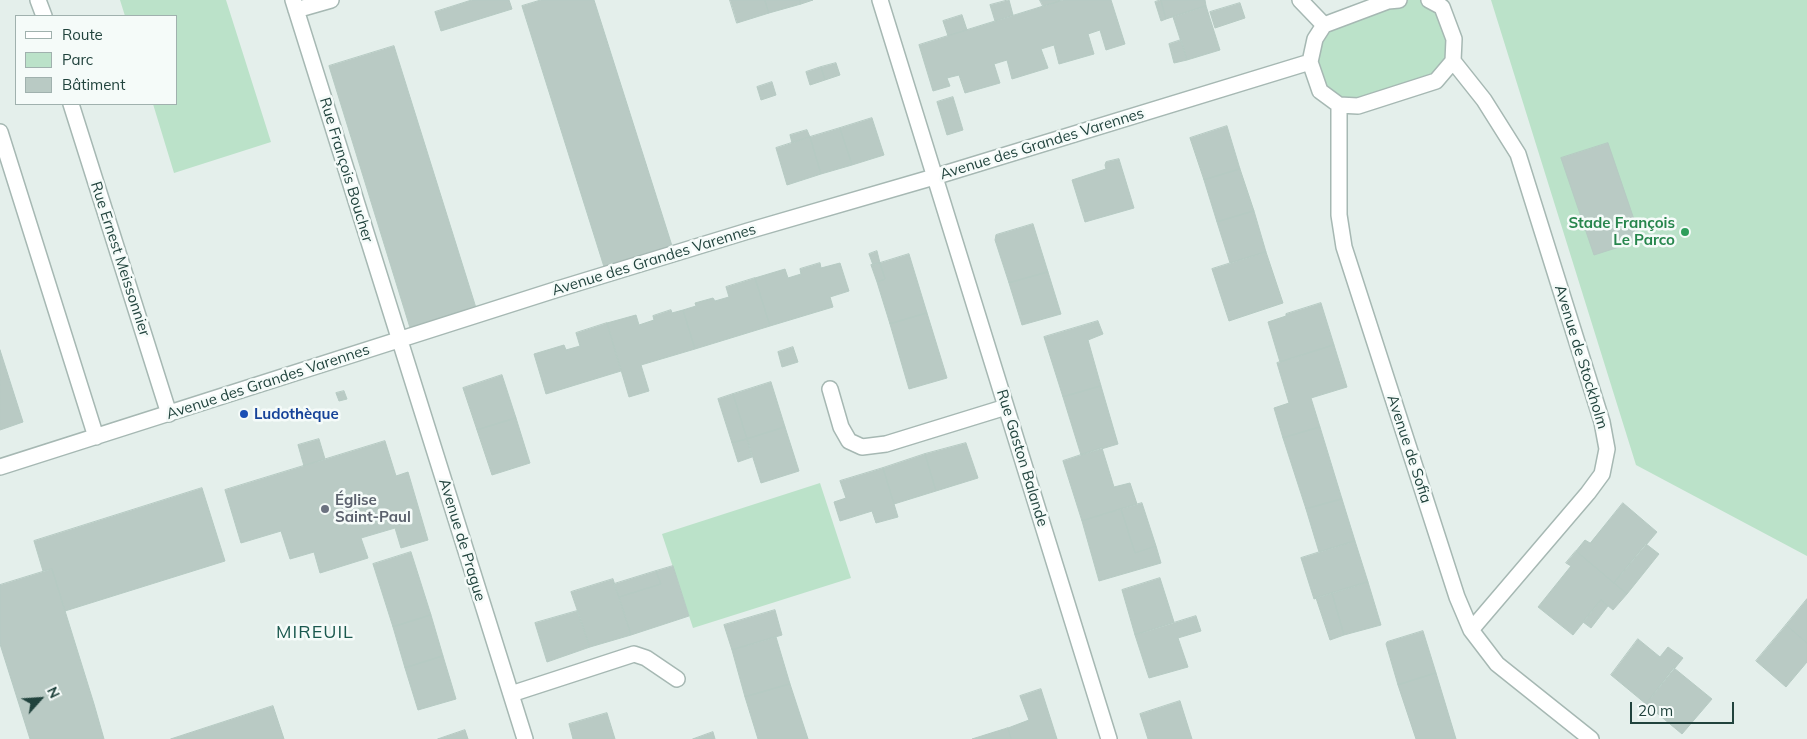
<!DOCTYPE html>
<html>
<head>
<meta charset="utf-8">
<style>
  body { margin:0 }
  #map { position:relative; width:1807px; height:739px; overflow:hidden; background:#e4efeb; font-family:Mulish,sans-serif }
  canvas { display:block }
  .legend { position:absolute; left:15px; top:15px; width:162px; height:90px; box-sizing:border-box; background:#f5fbf9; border:1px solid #a0b1ae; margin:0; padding:6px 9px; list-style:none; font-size:15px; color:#21433d }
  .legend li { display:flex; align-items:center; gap:10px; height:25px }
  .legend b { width:25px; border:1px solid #a0b1ae }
  .north { position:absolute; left:15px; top:674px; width:50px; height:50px; -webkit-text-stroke:4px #f5fbf9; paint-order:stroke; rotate:64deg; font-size:14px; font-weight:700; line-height:20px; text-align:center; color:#21433d }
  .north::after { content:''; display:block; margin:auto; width:18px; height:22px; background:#21433d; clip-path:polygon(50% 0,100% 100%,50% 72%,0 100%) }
  .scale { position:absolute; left:1630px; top:702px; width:104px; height:22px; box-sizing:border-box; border:2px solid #21433d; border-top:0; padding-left:6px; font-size:15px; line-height:18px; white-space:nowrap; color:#21433d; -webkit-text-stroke:4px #f5fbf9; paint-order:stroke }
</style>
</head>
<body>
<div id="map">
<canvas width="1807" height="739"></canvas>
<ul class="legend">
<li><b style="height:6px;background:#fff"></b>Route</li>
<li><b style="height:14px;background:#bbe2c9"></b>Parc</li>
<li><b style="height:14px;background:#b9cac4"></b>Bâtiment</li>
</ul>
<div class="north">N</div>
<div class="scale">20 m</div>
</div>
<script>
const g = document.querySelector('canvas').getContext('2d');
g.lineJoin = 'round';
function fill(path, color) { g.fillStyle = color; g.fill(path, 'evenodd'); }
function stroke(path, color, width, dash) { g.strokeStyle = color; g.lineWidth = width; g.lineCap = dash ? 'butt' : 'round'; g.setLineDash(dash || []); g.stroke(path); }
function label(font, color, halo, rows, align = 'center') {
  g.font = font + ' Mulish,sans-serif'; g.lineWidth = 5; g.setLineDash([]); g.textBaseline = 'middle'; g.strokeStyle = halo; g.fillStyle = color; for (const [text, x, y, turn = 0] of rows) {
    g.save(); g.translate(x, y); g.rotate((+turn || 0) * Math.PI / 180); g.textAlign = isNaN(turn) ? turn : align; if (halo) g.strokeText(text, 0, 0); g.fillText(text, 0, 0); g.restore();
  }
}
const green = new Path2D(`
  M 120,0 L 226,0 L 271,142 L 174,173 L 153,104 L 176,104 L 176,16 L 125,16 Z
  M 1399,0 L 1429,0 L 1454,39 L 1436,81 L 1358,106 L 1320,91 L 1315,39 L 1324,25 Z
  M 1491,0 L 1807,0 L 1807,556 L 1636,465 Z
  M 820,483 L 851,578 L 693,628 L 662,534 Z`);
const building = new Path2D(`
  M 472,0 L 509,0 L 512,9 L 441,31 L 435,12 Z
  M 541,0 L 594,0 L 673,249 L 605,270 L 522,6 Z
  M 730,0 L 765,0 L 769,13 L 737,23 Z
  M 765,0 L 800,0 L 801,4 L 769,13 Z
  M 800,0 L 813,0 L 801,4 Z
  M 1009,0 L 1013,15 L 995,21 L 990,5 Z
  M 1040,0 L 1060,0 L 1060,1 L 1043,6 Z
  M 1063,0 L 1111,0 L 1125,44 L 1106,50 L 1100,30 L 1088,34 L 1094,54 L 1059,64 L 1054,45 L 1041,49 L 1048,68 L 1012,79 L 1007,60 L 994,64 L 1000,83 L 965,93 L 959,75 L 947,78 L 950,86 L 933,91 L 919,45 Z
  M 1161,0 L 1205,0 L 1206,6 L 1166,19 Z
  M 1161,0 L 1166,19 L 1161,21 L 1155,2 Z
  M 1240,3 L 1245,18 L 1215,28 L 1210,12 Z
  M 1206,6 L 1220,50 L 1187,60 L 1173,17 Z
  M 962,15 L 967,30 L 948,36 L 943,21 Z
  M 1181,40 L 1187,60 L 1174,63 L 1169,44 Z
  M 394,46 L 477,311 L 411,331 L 329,66 Z
  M 836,63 L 840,75 L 825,80 L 821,67 Z
  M 821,67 L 825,80 L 810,85 L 806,72 Z
  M 772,82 L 776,95 L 761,100 L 757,87 Z
  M 953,97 L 963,130 L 947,135 L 937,102 Z
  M 872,118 L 884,155 L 852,165 L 840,128 Z
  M 1227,126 L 1240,169 L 1204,180 L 1190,138 Z
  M 840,128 L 852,165 L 821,174 L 810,137 Z
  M 807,130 L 810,137 L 792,143 L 790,135 Z
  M 810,137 L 821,174 L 787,185 L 776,148 Z
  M 1608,143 L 1641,240 L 1594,255 L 1561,158 Z
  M 1119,159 L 1134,208 L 1085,222 L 1072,180 L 1106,169 L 1105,165 L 1106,162 Z
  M 1240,169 L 1254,211 L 1217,222 L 1204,180 Z
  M 1254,211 L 1266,252 L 1230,263 L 1217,222 Z
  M 1033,224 L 1048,272 L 1009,283 L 995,240 L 996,235 Z
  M 877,251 L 880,263 L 873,265 L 869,254 Z
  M 1266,252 L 1283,303 L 1229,321 L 1212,269 Z
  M 909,254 L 927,313 L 890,324 L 877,282 L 885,279 L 880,263 Z
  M 820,263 L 821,268 L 840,263 L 849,291 L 830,297 L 833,307 L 770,326 L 755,278 L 785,269 L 788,278 L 801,274 L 800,269 Z
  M 880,263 L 885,279 L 877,282 L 871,265 Z
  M 1048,272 L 1061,314 L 1022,325 L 1009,283 Z
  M 755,278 L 770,326 L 695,349 L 683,310 L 696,306 L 695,303 L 713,298 L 715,301 L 729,297 L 726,287 Z
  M 1321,303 L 1334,345 L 1280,362 L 1268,322 L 1286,316 L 1286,314 Z
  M 671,310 L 672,313 L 683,310 L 695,349 L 641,365 L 649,391 L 629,397 L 607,323 L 636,315 L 639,325 L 654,320 L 653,316 Z
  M 927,313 L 947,378 L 909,389 L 890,324 Z
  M 1098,321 L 1103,334 L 1088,340 L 1101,386 L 1063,397 L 1044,337 Z
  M 607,323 L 621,371 L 546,394 L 534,354 L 564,345 L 566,350 L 580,346 L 576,333 Z
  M 1334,345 L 1347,387 L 1311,398 L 1320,427 L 1283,438 L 1274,408 L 1289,403 L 1277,363 Z
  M 793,347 L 798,362 L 782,367 L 778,352 Z
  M 0,350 L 23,422 L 0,430 Z
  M 502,375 L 516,418 L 477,430 L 463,388 Z
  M 771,382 L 785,427 L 747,439 L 733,394 Z
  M 1101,386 L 1118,444 L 1081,455 L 1063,397 Z
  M 344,391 L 347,399 L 339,401 L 336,393 Z
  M 733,394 L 747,439 L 732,443 L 718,399 Z
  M 516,418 L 530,463 L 492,475 L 477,430 Z
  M 785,427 L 799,471 L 761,483 L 747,439 Z
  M 1320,427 L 1342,499 L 1306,509 L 1283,438 Z
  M 319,439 L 325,459 L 304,466 L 298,445 Z
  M 747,439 L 752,457 L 738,462 L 732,443 Z
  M 385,441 L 396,476 L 408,472 L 428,540 L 401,548 L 395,528 L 361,538 L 368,558 L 320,573 L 314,552 L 290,559 L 281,531 L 241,543 L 225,490 Z
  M 966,443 L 978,478 L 936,491 L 925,454 Z
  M 1102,448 L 1114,487 L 1130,483 L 1137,504 L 1082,521 L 1063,461 Z
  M 925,454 L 936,491 L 894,504 L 883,468 Z
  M 883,468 L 898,517 L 876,523 L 872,511 L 840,521 L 834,502 L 846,498 L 840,481 Z
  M 202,488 L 225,561 L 65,611 L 52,569 L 43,571 L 34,541 Z
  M 1342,499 L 1355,541 L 1319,552 L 1306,509 Z
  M 1142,503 L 1156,546 L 1135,553 L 1121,509 Z
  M 1623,503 L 1657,532 L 1614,583 L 1576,551 L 1585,540 L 1590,543 Z
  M 1121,509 L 1135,553 L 1156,546 L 1161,563 L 1099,581 L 1082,521 Z
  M 1355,541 L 1368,582 L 1314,599 L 1301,558 Z
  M 1646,544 L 1659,554 L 1627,594 L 1614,583 Z
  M 1576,551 L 1627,594 L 1613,610 L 1601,600 L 1573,635 L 1538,607 L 1571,566 L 1566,563 Z
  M 411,552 L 431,615 L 393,627 L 373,564 Z
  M 673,566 L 689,616 L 631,635 L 619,597 L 661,584 L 656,571 Z
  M 52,569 L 94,704 L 104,739 L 30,739 L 0,644 L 0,585 Z
  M 656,571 L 661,584 L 619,597 L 614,584 Z
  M 1160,578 L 1174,622 L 1135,635 L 1122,590 Z
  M 613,579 L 631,635 L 590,647 L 571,592 Z
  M 1368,582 L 1381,625 L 1344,635 L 1332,593 Z
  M 1332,593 L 1344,635 L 1330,640 L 1316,598 Z
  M 1807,599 L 1807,643 L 1786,625 Z
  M 1601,600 L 1608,606 L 1591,628 L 1583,622 Z
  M 775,610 L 782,635 L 732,650 L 724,625 Z
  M 577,611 L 590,647 L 547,662 L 535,623 Z
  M 431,615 L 443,656 L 405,668 L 393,627 Z
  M 1196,616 L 1201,631 L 1178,638 L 1188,667 L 1149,678 L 1135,635 Z
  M 1786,625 L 1807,643 L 1807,662 L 1786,687 L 1756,661 Z
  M 1423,631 L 1436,673 L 1398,685 L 1386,644 L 1387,642 Z
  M 776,637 L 790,684 L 745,697 L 732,650 Z
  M 1638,639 L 1660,657 L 1668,647 L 1683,658 L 1646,704 L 1611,675 Z
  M 443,656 L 456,699 L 418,710 L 405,668 Z
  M 1674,668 L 1712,699 L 1682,734 L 1646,704 Z
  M 1436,673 L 1456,739 L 1416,739 L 1398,685 Z
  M 790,684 L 808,739 L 758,739 L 745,697 Z
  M 1041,689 L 1057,739 L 1011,739 L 1008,728 L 1029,720 L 1020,696 Z
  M 1180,701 L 1192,739 L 1148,739 L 1140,714 Z
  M 273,706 L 284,739 L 171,739 Z
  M 607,713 L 615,739 L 573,739 L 569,724 Z
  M 1008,728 L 1011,739 L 972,739 L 1004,729 Z
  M 465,730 L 468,739 L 438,739 Z
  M 713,732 L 715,739 L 693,739 Z`);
const minor = new Path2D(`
  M 38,0 L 44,16
  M 293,0 L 525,739
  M 880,0 L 1109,739
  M 1300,0 L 1324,25
  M 1399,0 L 1388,1 L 1324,25 L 1315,39 L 1310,62 L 1320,91 L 1339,105 L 1358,106 L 1436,81 L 1453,61 L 1454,39 L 1442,7 L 1429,0
  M 296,10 L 331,0
  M 1453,61 L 1484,100 L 1518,154 L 1602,422 L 1607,449 L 1602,474 L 1588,493 L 1471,630
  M 71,104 L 169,414
  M 1339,105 L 1339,215 L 1344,247 L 1457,597 L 1471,630 L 1497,664 L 1591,739
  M 0,132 L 96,437
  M 830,389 L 841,427 L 849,441 L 862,447 L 886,444 L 1006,407
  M 0,467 L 558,289 L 748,231 L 934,177 L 1310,62
  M 511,694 L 634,654 L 646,658 L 677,679`);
const markers = [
  [1685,232,5,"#2e9e5b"],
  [244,414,5,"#1a4fb4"],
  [325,509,5,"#6b7280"]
];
const streetNames = [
  ["Avenue des Grandes Varennes",1042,144,-17],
  ["Rue François Boucher",346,170,73],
  ["Rue Ernest Meissonnier",120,259,72],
  ["Avenue des Grandes Varennes",654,260,-17],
  ["Avenue de Stockholm",1581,357,73],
  ["Avenue des Grandes Varennes",268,382,-18],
  ["Avenue de Sofia",1409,449,72],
  ["Rue Gaston Balande",1022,458,73],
  ["Avenue de Prague",462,540,73]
];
const leisureNames = [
  ["Stade François",1675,223],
  ["Le Parco",1675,240]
];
const transitNames = [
  ["Ludothèque",254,414]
];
const worshipNames = [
  ["Église",335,500],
  ["Saint-Paul",335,517]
];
const quarterNames = [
  ["MIREUIL",315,633]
];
fill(green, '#bbe2c9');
fill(building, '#b9cac4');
stroke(building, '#b6cac3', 1);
stroke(minor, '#a6b8b3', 18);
stroke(minor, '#fff', 15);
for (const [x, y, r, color] of markers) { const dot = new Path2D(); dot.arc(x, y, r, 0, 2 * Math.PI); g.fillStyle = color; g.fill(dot); stroke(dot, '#f5fbf9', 2); }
label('15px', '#21433d', '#f5fbf9', streetNames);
label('bold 15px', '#27864d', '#f5fbf9', leisureNames, 'right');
label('bold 15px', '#164399', '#f5fbf9', transitNames, 'left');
label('bold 15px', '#5b616d', '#f5fbf9', worshipNames, 'left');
g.letterSpacing = '1px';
label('18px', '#1a584e', '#f5fbf9', quarterNames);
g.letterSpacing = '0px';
</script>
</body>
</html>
